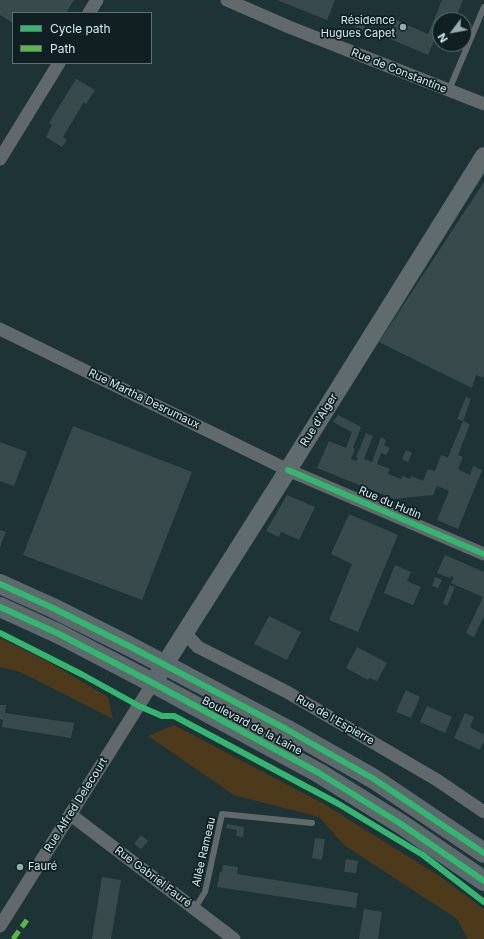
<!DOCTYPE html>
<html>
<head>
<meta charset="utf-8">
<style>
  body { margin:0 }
  #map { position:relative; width:484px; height:939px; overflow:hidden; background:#1e3336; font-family:Inter,sans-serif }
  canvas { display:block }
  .legend { position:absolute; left:12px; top:12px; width:140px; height:52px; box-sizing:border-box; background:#0f1f22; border:1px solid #5f7174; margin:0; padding:5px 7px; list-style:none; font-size:12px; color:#d6ebee }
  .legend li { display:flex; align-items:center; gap:8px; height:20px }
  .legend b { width:20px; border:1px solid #5f7174 }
  .north { position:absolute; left:432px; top:12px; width:40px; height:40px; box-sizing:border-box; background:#0f1f22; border:1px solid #5f7174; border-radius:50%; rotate:238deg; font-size:11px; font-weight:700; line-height:16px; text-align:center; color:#d6ebee }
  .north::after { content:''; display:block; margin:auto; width:14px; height:18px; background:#96abae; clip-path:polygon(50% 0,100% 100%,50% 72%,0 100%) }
</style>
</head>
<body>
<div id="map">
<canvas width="484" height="939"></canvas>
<ul class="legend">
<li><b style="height:5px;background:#33b770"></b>Cycle path</li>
<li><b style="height:5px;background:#58b947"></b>Path</li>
</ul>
<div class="north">N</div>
</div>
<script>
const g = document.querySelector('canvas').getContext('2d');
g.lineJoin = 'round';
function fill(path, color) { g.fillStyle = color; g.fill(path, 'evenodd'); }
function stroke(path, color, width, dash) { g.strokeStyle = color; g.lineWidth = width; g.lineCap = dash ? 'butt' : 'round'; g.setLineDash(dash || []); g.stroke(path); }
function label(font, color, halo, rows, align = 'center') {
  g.font = font + ' Inter,sans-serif'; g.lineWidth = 3.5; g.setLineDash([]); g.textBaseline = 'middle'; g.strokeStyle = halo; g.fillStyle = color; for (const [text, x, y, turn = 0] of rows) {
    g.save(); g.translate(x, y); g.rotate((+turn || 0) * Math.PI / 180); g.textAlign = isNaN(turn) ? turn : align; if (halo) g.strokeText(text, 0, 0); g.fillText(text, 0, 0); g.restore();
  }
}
const green = new Path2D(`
  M 0,638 L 49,662 L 108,697 L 113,719 L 20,672 L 0,667 Z
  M 174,725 L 324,804 L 441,877 L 484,909 L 484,939 L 468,939 L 457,919 L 344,845 L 319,817 L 234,795 L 148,736 Z`);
const building = new Path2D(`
  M 0,0 L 74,0 L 66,13 L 13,13 L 13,23 L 0,15 Z
  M 277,0 L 335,0 L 327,20 Z
  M 442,0 L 463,0 L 455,20 L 440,20 L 440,38 L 436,36 L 428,55 L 388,38 L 396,20 L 428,34 Z
  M 361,13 L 369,17 L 363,30 L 355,27 Z
  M 76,79 L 95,90 L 86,104 L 84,102 L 63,137 L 67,140 L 62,147 L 46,137 L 52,125 L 49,123 Z
  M 484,182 L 484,378 L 476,375 L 472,388 L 379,342 Z
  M 466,397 L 471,399 L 463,421 L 457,419 Z
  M 338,415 L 361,427 L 353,448 L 355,449 L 351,459 L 356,461 L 358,458 L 356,457 L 366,433 L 373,436 L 364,459 L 372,462 L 381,437 L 386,440 L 384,445 L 390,448 L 386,455 L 381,453 L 377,464 L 390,469 L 388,474 L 401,479 L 403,476 L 410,479 L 411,476 L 423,481 L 428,469 L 435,471 L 441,455 L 448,457 L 463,421 L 470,424 L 458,455 L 463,457 L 458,469 L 470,475 L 473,466 L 482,470 L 458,529 L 437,520 L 449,491 L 437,486 L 433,495 L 394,499 L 317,468 L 329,441 L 346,448 L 352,432 L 333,422 Z
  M 73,426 L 192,472 L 142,600 L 23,555 Z
  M 0,442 L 27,452 L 14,486 L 0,481 Z
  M 406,450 L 412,453 L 408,462 L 402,459 Z
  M 287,495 L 315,507 L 299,540 L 281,532 L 279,537 L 266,531 Z
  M 349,514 L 398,535 L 358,632 L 329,620 L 352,564 L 331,554 Z
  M 0,530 L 6,532 L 0,547 Z
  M 445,555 L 484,572 L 484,616 L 474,637 L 466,633 L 483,597 L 451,583 L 454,577 L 451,576 L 450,578 L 437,573 Z
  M 395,565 L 411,572 L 407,581 L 421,587 L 413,605 L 384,593 Z
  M 435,577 L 442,580 L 438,588 L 432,586 Z
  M 450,585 L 455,587 L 447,606 L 443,603 Z
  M 269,616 L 301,632 L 287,660 L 254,644 Z
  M 357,647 L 387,663 L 377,681 L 369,678 L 368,680 L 346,668 Z
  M 406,690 L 420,697 L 411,718 L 396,712 Z
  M 0,705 L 6,705 L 5,713 L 74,723 L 71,738 L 2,727 L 3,720 L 0,719 Z
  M 427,706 L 452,717 L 445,733 L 420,722 Z
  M 465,713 L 474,717 L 470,727 L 484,735 L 484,741 L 480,750 L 454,738 Z
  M 227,824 L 244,827 L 243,837 L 236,836 L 237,830 L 226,828 Z
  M 141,835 L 148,841 L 141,849 L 134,844 Z
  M 315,838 L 325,839 L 322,860 L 312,858 Z
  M 346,859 L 358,861 L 356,873 L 344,872 Z
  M 223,865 L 238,867 L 237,874 L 358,893 L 356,908 L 217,887 L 220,872 L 222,872 Z
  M 102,877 L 121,880 L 111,939 L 92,939 Z
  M 364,909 L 382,912 L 378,939 L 359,939 Z`);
const lane = new Path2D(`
  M 449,90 L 484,7
  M 195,908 L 205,892 L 222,814 L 312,823`);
const street = new Path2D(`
  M 227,0 L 289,27 L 484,104
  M 89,13 L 97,0
  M 0,159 L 59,63
  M 0,329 L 288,470 L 484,554
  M 185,633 L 198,647 L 287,692 L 437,780 L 484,812
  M 71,815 L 234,939
  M 0,926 L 153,683`);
const secondary = new Path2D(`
  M 153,683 L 288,470 L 484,156`);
const primary = new Path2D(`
  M 0,584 L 53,608 L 129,646 L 286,729 L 374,779 L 484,853
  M 0,607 L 59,634 L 153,683 L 319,773 L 401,824 L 484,881`);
const quiet = new Path2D(`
  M 13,939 L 27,920`);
const cycleway = new Path2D(`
  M 288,470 L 484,554
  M 0,584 L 53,608 L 129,646 L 286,729 L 374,779 L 484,853
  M 0,607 L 59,634 L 153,683 L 319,773 L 401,824 L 484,881
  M 0,633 L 83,675 L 139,706 L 162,716 L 174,716 L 337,803 L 423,855 L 484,902`);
const markers = [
  [403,27,4,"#96abae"],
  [20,867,4,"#96abae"]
];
const poiNames = [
  ["Résidence",395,21],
  ["Hugues Capet",395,34],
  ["Fauré",28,867,"left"]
];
const streetNames = [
  ["Rue de Constantine",399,71,22],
  ["Rue Martha Desrumaux",144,399,26],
  ["Rue d'Alger",319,420,-58],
  ["Rue du Hutin",390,503,23],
  ["Rue de l'Espierre",335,720,30],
  ["Boulevard de la Laine",252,726,28],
  ["Rue Alfred Delecourt",76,805,-58],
  ["Allée Rameau",204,852,-77],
  ["Rue Gabriel Fauré",153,877,37]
];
fill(green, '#4c3a1a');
fill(building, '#394a4d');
stroke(lane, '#61696b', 6);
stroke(street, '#61696b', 13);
stroke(secondary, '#606b6d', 18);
stroke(primary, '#5d6a6c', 20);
stroke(quiet, '#58b947', 5, [10, 5]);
stroke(cycleway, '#33b770', 6);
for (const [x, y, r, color] of markers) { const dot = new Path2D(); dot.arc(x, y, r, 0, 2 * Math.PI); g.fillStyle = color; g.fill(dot); stroke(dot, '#0f1f22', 1.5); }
label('11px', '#d6ebee', '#0f1f22', poiNames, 'right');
label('11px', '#d6ebee', '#0f1f22', streetNames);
</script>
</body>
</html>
